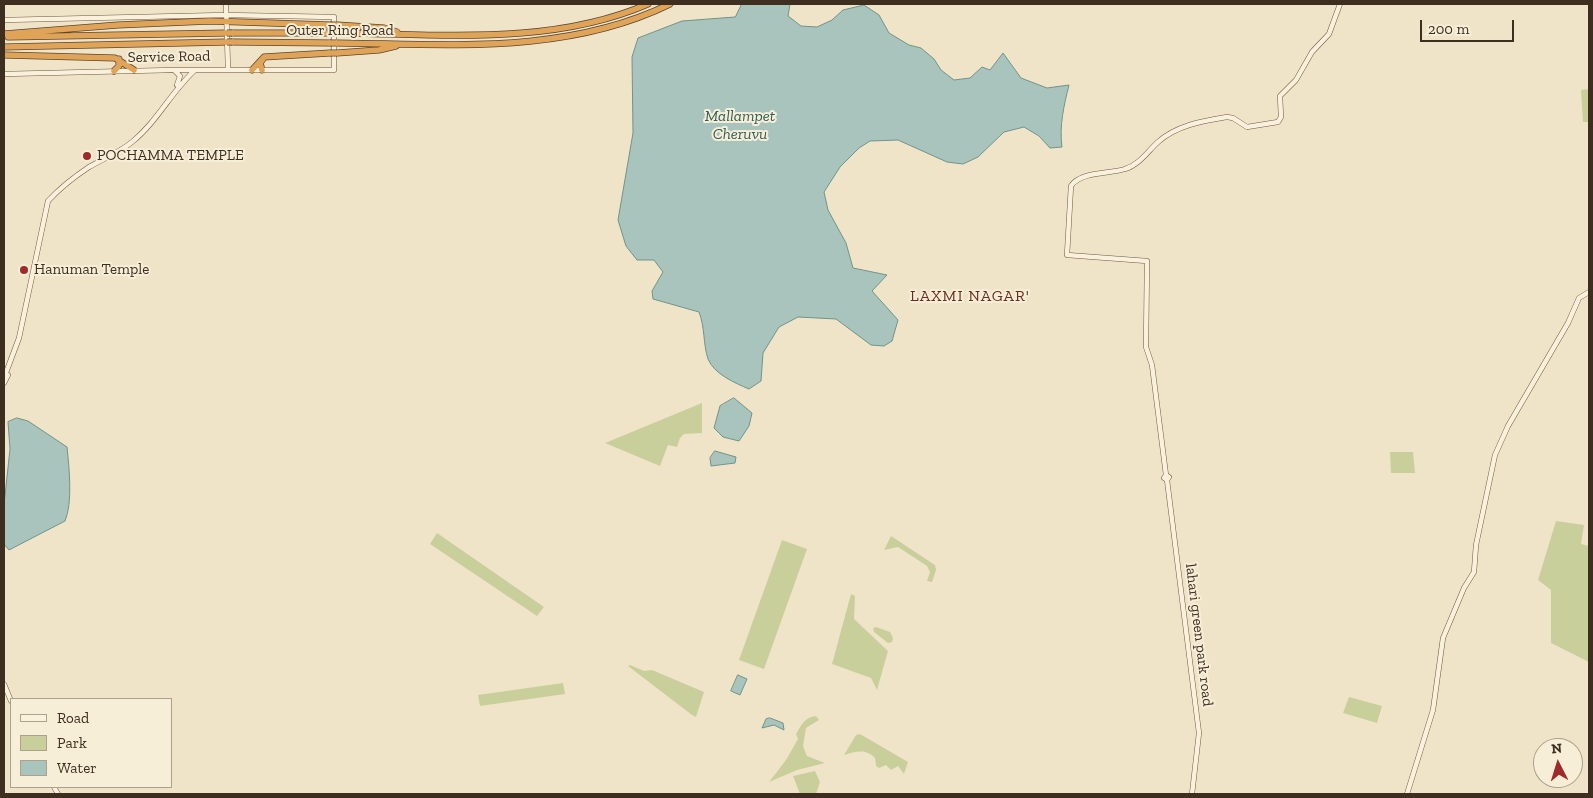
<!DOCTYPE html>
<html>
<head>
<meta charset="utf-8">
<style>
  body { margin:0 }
  #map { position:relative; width:1593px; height:798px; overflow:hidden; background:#f0e4c8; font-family:"Zilla Slab",serif }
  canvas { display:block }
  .frame { position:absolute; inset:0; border:5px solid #3d2e20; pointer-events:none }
  .legend { position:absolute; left:10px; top:698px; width:162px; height:90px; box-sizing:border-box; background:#f7eed8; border:1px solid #ada18e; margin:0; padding:6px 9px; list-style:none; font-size:15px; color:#3d2e20 }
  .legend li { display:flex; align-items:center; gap:10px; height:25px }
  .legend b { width:25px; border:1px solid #ada18e }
  .north { position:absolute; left:1533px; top:738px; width:50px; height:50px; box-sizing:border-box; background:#f7eed8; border:1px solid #ada18e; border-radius:50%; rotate:355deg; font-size:14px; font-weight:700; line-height:20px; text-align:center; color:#3d2e20 }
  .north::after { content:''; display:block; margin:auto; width:18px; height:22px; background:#9e2a2b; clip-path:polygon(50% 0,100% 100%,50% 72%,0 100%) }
  .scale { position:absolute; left:1420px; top:20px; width:94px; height:22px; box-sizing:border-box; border:2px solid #3d2e20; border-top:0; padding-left:6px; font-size:15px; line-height:18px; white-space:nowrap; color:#3d2e20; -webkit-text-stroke:4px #f7eed8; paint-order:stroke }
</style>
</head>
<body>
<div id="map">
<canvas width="1593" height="798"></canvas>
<div class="frame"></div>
<ul class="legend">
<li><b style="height:6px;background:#faf1dc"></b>Road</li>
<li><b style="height:14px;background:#c9cf9b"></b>Park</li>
<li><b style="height:14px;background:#a9c4bc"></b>Water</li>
</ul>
<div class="north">N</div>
<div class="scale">200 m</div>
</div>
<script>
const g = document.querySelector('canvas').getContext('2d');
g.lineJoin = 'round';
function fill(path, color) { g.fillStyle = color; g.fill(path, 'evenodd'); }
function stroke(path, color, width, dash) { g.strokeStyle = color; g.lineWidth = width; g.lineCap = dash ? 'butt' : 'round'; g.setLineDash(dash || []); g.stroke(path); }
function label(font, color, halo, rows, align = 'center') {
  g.font = font + ' "Zilla Slab",serif'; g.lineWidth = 4; g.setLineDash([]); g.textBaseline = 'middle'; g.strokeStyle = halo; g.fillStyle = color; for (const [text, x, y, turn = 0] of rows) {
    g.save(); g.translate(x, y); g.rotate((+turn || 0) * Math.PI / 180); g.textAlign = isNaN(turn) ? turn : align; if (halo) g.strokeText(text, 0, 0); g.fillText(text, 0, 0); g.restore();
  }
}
const green = new Path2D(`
  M 1589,89 L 1589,122 L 1583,122 L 1581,90 Z
  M 702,403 L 702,433 L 684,434 L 680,438 L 677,447 L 668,445 L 660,466 L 605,443 Z
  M 1390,452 L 1413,452 L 1415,473 L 1391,473 Z
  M 1556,521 L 1584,525 L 1581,544 L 1589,546 L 1589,662 L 1551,643 L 1551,590 L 1538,580 Z
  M 437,533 L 544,607 L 537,616 L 430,544 Z
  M 891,536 L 935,565 L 936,570 L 932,582 L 927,581 L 930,572 L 927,566 L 898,547 L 884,550 Z
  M 782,540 L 807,549 L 764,669 L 739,660 Z
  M 851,594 L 855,596 L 854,619 L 888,651 L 877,690 L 871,678 L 832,664 Z
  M 876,627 L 890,632 L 893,638 L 892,642 L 888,643 L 874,632 L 873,628 Z
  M 630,665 L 644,671 L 652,670 L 704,692 L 696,717 L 692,715 L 628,666 Z
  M 563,683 L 565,694 L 480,706 L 478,695 Z
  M 1349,697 L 1382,706 L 1377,723 L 1343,713 Z
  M 816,716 L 819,720 L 806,728 L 803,746 L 807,756 L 825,763 L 797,770 L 769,782 L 786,760 L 798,739 L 796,734 C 801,725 805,717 816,716 Z
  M 860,734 L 908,762 L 904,774 L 898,766 L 891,770 L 886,765 L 879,768 L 876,766 L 875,758 C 865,748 856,752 844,755 L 856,735 Z
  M 815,771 L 820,782 L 816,794 L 800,794 L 793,776 Z`);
const water = new Path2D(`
  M 742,4 L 790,4 L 788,16 L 801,26 L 817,27 L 832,20 L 843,10 L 864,5 L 879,15 L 889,33 L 909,45 L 921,48 L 934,59 L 941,70 L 954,80 L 970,78 L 982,67 L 990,70 L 1003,53 L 1021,78 L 1047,88 L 1069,85 C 1064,105 1059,126 1062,147 L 1050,148 L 1039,136 L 1024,127 L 1004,132 L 978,157 L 963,164 L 947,162 L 898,140 L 870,141 L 859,148 L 840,167 L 824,192 L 828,210 L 846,243 L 853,268 L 887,275 L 872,291 L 898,320 L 892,341 L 884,346 L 871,345 L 836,319 L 798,317 L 779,327 L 763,353 L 761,381 L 749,389 C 735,383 714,374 708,359 C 703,344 705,327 699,312 L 653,299 L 652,291 L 663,272 L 654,260 L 637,260 L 626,246 L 618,220 L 633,133 L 632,57 L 638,38 L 682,21 L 735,17 Z
  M 734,398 L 752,413 L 749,426 L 739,441 L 723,437 L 714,428 L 720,406 Z
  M 17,418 L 28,421 L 67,447 C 69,466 73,503 65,521 L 9,550 L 4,544 L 4,505 L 10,449 L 8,422 Z
  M 715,451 L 736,457 L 735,463 L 711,466 L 710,458 Z
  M 738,675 L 747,679 L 740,695 L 731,691 Z
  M 770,718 L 783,723 L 784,730 L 774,725 L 762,728 L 766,719 Z`);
const secondary = new Path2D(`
  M 226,4 L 228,69
  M 4,20 L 225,15 L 334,17 L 334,70 L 173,70 L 4,74
  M 174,70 L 180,76 L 177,85
  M 4,378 L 19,338 L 48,201 C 60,188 74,177 89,167 C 103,159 120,152 132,142 C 157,122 171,92 195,70
  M 4,383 L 8,375
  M 1166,475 L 1152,365 L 1146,347 L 1147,261 L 1067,255 L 1071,186 C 1081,171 1111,174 1125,169 C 1139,165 1148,151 1158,142 C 1177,125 1203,121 1227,117 L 1233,118 L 1247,127 L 1278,122 L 1281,117 L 1280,96 L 1296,80 L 1312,52 L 1329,34 L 1340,4
  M 1166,475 L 1169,477 L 1167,480 L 1164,478 Z
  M 1167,480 L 1199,733 L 1192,794
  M 4,684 L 11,701
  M 54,787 L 58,794
  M 1407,794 L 1433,710 L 1443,638 L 1464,588 L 1474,572 L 1476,545 L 1495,455 L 1508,426 L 1568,323 L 1579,298 L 1589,292`);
const highway = new Path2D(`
  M 337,25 L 384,28 L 397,32
  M 232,33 L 330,33
  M 338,33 C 441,34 551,46 648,4
  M 4,34 L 118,25 L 210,21 L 330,25
  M 8,37 L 227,33
  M 232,42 L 330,43
  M 336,43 C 449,44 566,55 670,4
  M 4,47 L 227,42
  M 337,53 L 379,50 L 396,46
  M 4,55 L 115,58 L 134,70
  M 252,70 L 264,57 L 330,53
  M 262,70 L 260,63 L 263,59
  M 114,71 L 119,66 L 119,59`);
const highwayBridge = new Path2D(`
  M 330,25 L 337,25
  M 227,33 L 232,33
  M 330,33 L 338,33
  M 227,42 L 232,42
  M 330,43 L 336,43
  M 330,53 L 337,53`);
const markers = [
  [87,156,5,"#9e2a2b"],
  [24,270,5,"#9e2a2b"]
];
const streetNames = [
  ["Outer Ring Road",340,31],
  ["Service Road",169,57,-1],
  ["lahari green park road",1199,635,83]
];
const poiNames = [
  ["POCHAMMA TEMPLE",97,156],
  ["Hanuman Temple",34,270]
];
const waterNames = [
  ["Mallampet",740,116],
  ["Cheruvu",740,134]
];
const neighbourhoodNames = [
  ["LAXMI NAGAR'",970,296]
];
fill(green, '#c9cf9b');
fill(water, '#a9c4bc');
stroke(water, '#6f938a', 1);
stroke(secondary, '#6f573f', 5.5);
stroke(highway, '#5b4430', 7);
stroke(secondary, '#faf1dc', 4.5);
stroke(highway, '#e0a458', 5.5);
stroke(highwayBridge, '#5b4430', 7, []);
stroke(highwayBridge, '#e0a458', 5.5);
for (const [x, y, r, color] of markers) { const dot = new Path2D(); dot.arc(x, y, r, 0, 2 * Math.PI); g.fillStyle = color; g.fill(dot); stroke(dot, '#f7eed8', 2); }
label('15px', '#3d2e20', '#f7eed8', streetNames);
label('15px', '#3d2e20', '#f7eed8', poiNames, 'left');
label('italic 16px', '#2f5d5a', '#f7eed8', waterNames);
g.letterSpacing = '1px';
label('16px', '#6b2e1e', '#f7eed8', neighbourhoodNames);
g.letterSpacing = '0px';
</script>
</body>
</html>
